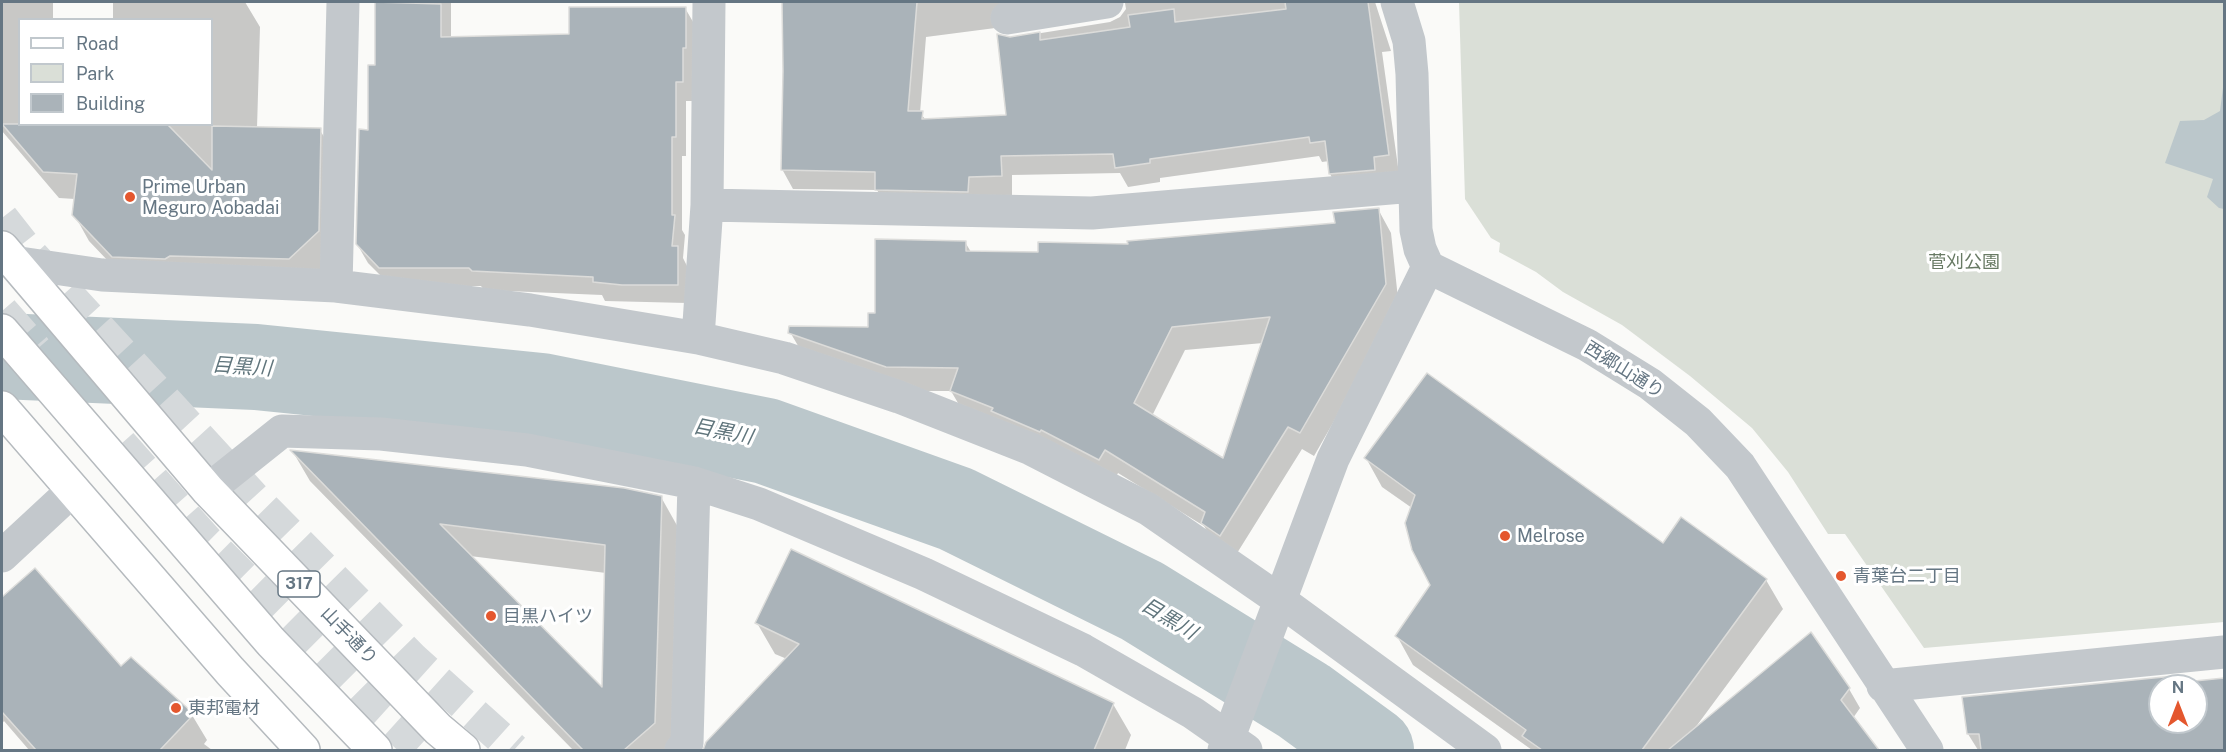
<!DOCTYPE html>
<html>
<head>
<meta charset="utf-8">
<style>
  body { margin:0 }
  #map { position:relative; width:2226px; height:752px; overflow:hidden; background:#fafaf8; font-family:"Public Sans",sans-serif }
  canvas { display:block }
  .frame { position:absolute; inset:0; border:3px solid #657683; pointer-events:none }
  .legend { position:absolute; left:18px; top:18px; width:195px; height:108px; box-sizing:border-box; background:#fff; border:2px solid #c1c8cd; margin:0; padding:8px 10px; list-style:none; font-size:18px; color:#657683 }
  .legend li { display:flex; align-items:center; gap:12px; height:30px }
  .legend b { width:30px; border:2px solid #c1c8cd }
  .north { position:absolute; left:2148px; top:674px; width:60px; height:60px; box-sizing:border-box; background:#fff; border:2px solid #c1c8cd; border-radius:50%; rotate:0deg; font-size:16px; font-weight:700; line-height:24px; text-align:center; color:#657683 }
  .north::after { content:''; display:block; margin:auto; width:21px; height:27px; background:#e4572e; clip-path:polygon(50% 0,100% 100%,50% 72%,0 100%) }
</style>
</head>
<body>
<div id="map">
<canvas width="2226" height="752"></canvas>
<div class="frame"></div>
<ul class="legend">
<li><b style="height:8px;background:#fff"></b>Road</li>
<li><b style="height:16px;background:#dadfd7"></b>Park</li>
<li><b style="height:16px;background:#aab3b9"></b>Building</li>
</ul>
<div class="north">N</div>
</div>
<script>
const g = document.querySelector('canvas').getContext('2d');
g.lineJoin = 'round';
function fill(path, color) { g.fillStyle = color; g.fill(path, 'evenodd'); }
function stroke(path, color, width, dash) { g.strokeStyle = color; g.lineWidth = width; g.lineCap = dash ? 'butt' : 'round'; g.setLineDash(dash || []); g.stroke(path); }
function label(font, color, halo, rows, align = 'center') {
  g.font = font + ' "Public Sans","Noto Sans JP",sans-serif'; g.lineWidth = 6; g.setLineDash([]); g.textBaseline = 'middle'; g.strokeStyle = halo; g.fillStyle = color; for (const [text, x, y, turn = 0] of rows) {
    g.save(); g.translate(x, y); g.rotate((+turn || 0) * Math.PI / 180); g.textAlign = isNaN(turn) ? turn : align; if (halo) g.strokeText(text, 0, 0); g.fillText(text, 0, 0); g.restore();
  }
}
const green = new Path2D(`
  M 1459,2 L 2224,2 L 2224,622 L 1924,648 L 1845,534 L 1828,534 L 1788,472 L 1752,428 L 1690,376 L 1622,325 L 1563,292 L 1536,272 L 1499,252 L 1500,243 L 1491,238 L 1465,199 Z`);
const water = new Path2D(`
  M 2224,80 L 2224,209 L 2219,208 L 2207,197 L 2213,179 L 2165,163 L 2180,121 L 2204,120 L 2220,111 Z`);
const shadow = new Path2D(`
  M 2,2 L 53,2 L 53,20 L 20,20 L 20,124 L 212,124 L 212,20 L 113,20 L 113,2 L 245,2 L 260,27 L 257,128 L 320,130 L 335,156 L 333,257 L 304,284 L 128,282 L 89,241 L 74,214 L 75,199 L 59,198 L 2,131 Z
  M 404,2 L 451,2 L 451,38 L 570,36 L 685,8 L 696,27 L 693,101 L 686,101 L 686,156 L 682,156 L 682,230 L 685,235 L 683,258 L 687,266 L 687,303 L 605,301 L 602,295 L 484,290 L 481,286 L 391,286 L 368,263 L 357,244 L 377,67 Z
  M 845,2 L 1375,2 L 1391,51 L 1382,52 L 1399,174 L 1341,193 L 1330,174 L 1329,161 L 1322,162 L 1319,156 L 1160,178 L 1160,182 L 1128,187 L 1120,173 L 1012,175 L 1012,195 L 888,209 L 877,190 L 793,189 L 782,169 L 844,8 ZM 1116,2 L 1125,3 L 1126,9 L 1120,17 L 1110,22 L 1010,38 L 1007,117 L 926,120 L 920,113 L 926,37 L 1003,27 Z
  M 1378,209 L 1391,233 L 1399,308 L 1314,456 L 1302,449 L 1234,558 L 1217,547 L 1204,526 L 1118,473 L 1113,483 L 965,415 L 951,391 L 900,391 L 804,356 L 790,332 L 869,329 L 876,315 L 965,242 L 971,252 L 1040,253 L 1336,224 ZM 1263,343 L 1224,460 L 1152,416 L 1185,350 Z
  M 293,452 L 661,497 L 679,529 L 672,750 L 573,750 L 310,481 ZM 470,556 L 606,573 L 603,691 Z
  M 1366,458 L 1663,545 L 1681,519 L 1766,580 L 1783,609 L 1695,728 L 1849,689 L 1860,708 L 1853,718 L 1877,750 L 1532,750 L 1413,665 L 1397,636 L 1432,585 L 1412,508 L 1382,487 Z
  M 35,570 L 121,669 L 192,715 L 207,740 L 204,744 L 212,750 L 29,750 L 4,721 L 2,724 L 2,599 Z
  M 757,623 L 1113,704 L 1131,735 L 1125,750 L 705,750 L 707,743 L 787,659 L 775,654 Z
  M 2173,677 L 2177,684 L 2224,680 L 2224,750 L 1978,750 L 1968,734 L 1964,698 ZM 2160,686 L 2196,686 L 2196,722 L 2160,722 Z`);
const river = new Path2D(`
  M 2,356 L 256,367 L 541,396 L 766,441 L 956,509 L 1142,601 L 1304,701 L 1371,750`);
const building = new Path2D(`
  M 375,2 L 441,4 L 441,37 L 569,34 L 569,7 L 686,7 L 686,48 L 683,48 L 683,82 L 676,82 L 676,137 L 672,137 L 672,215 L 675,215 L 672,246 L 678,246 L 678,285 L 622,285 L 593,282 L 593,277 L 472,271 L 469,268 L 379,268 L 356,244 L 359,129 L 368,130 L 368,65 L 375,65 Z
  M 782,2 L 917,2 L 908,111 L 923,111 L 922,119 L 1006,115 L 997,34 L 1010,37 L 1040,32 L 1040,40 L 1130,27 L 1128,15 L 1174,9 L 1175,22 L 1286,9 L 1285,2 L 1368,2 L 1389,155 L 1374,157 L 1375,170 L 1329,174 L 1325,141 L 1310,143 L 1309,137 L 1150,159 L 1150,163 L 1115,168 L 1113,154 L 1001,156 L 1002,176 L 969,177 L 968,192 L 875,190 L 875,172 L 781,170 L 783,71 Z
  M 2,124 L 167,124 L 212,170 L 212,126 L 321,128 L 319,231 L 289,259 L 170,256 L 165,259 L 112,257 L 72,215 L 77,174 L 43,172 Z
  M 1379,208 L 1386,284 L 1300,433 L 1288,427 L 1220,536 L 1201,523 L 1205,512 L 1105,450 L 1099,460 L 1041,430 L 1040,432 L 991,411 L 993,408 L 950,391 L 958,368 L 886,367 L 788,333 L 789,326 L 868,327 L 868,313 L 875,313 L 875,239 L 966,241 L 966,251 L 1038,252 L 1038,242 L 1128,244 L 1127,241 L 1335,223 L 1333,212 ZM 1270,317 L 1223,458 L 1134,403 L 1172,327 Z
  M 1427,373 L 1663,543 L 1681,517 L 1767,579 L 1642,750 L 1542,750 L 1522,736 L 1526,730 L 1395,636 L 1430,585 L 1412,550 L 1405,523 L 1415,495 L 1364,458 Z
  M 290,450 L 624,488 L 662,496 L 655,723 L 624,750 L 583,750 ZM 440,524 L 605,545 L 602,687 Z
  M 791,549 L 1114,703 L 1094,750 L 703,750 L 706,742 L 799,644 L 755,623 Z
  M 35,568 L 121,666 L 131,657 L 194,714 L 160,750 L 36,750 L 2,712 L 2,597 Z
  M 1811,632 L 1850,688 L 1841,700 L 1879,750 L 1668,750 Z
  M 2174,676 L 2175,683 L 2224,678 L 2224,750 L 1981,750 L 1979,734 L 1967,734 L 1962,697 ZM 2160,686 L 2196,686 L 2196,722 L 2160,722 Z`);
const highwayTunnel = new Path2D(`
  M 2,218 L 28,251 L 257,501 L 413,659 L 514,750
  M 2,311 L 36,350
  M 121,444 L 207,541 L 368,701 L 422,750`);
const minor = new Path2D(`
  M 709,2 L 707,205 L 698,338 L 784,358 L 899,397 L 1031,449 L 1148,509 L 1281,601 L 1485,750
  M 1397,2 L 1409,41 L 1412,74 L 1416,230 L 1420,249 L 1428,267 L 1587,345 L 1650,384 L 1698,422 L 1740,466 L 1927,750
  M 1007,18 L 1107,2
  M 707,205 L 1092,213 L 1414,186
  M 13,262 L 102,275 L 336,286 L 530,310 L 698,338
  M 336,286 L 343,2
  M 208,490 L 282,431 L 381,434 L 527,450 L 694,483 L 759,504 L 924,574 L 1083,650 L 1193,713 L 1246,750
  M 2,556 L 73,490
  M 1883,686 L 2224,652
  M 681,750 L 687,743 L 694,483
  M 1224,750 L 1333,459 L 1428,267`);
const major = new Path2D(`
  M 2,248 L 208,490 L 438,729 L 463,750
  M 2,331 L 271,642 L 375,750
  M 2,408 L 230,671 L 303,750`);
const markers = [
  [130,197,6,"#e4572e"],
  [1505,536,6,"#e4572e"],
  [1841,576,6,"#e4572e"],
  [491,616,6,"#e4572e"],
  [176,708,6,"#e4572e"]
];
const shields = [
  [299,584,42]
];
const shieldNames = [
  ["317",299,584]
];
const poiNames = [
  ["Prime Urban",142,187],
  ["Meguro Aobadai",142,208],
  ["Melrose",1517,536],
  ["青葉台二丁目",1853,576],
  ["目黒ハイツ",503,616],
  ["東邦電材",188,708]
];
const parkNames = [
  ["菅刈公園",1964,262]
];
const streetNames = [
  ["西郷山通り",1624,370,32],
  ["山手通り",349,636,46]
];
const waterNames = [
  ["目黒川",242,367,4],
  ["目黒川",723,432,11],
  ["目黒川",1169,619,31]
];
fill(green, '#dadfd7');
fill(water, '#bbc7cb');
fill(shadow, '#0003');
stroke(river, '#bbc7cb', 86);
fill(building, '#aab3b9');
stroke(building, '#dcdcda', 1.5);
stroke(highwayTunnel, '#d5d9db', 33, [33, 16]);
stroke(major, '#b5babe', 36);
stroke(minor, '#c3c8cc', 33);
stroke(major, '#fff', 33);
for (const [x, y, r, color] of markers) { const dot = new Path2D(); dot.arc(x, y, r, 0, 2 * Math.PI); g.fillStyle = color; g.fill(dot); stroke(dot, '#fff', 2); }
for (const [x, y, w] of shields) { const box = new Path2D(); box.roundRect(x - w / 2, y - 13, w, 26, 4.5); g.fillStyle = '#fff'; g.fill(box); stroke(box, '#657683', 1.5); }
label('bold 16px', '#657683', null, shieldNames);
label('18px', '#657683', '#fff', poiNames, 'left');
label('18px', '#687a64', '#fff', parkNames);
label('18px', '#657683', '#fff', streetNames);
label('italic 20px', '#60757c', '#fff', waterNames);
</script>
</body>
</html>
